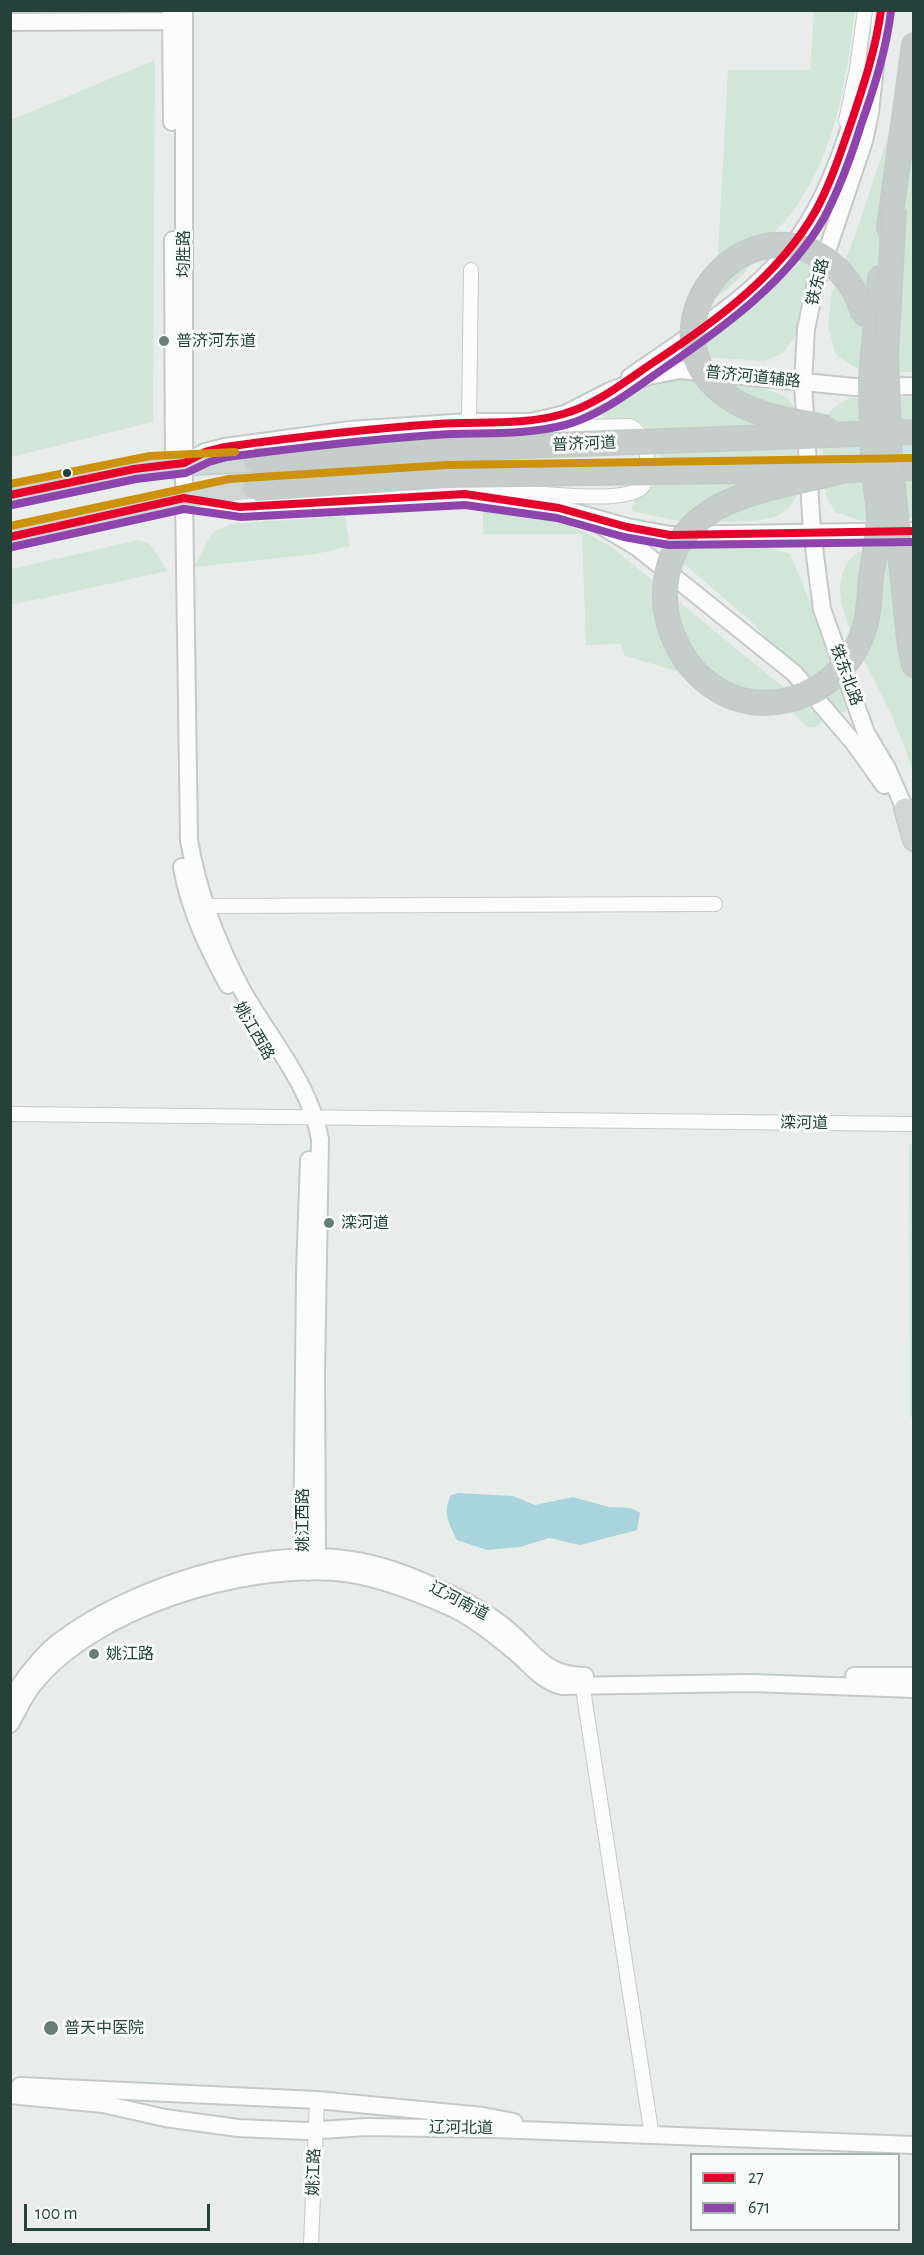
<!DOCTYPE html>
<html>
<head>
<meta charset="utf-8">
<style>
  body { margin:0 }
  #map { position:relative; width:924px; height:2255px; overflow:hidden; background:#e8edeb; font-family:"Alegreya Sans",sans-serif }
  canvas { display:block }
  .frame { position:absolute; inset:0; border:12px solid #24423a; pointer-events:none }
  .legend { position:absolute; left:690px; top:2153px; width:210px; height:78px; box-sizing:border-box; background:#f7fbf9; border:2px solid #a3b1ad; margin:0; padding:8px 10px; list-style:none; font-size:18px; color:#24423a }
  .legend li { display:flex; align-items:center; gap:12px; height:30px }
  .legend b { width:30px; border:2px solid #a3b1ad }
  .scale { position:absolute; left:24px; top:2204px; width:186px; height:27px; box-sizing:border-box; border:3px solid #24423a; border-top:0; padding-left:8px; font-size:18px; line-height:21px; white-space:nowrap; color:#24423a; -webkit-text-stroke:4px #f7fbf9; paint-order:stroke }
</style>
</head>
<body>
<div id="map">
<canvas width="924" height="2255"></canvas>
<div class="frame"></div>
<ul class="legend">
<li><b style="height:8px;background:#e4002b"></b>27</li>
<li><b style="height:8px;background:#8e44ad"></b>671</li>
</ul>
<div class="scale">100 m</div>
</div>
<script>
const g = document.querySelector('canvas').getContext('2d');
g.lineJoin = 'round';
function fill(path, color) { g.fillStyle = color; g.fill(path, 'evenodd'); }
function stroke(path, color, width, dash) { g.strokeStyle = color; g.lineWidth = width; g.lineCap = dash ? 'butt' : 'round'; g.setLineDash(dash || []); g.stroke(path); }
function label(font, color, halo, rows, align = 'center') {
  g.font = font + ' "Alegreya Sans","Noto Sans SC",sans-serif'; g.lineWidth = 6; g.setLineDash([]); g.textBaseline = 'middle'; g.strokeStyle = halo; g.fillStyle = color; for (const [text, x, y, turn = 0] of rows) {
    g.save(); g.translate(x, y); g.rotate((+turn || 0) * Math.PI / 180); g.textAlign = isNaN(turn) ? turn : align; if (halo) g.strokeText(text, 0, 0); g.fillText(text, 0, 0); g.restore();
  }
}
const green = new Path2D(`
  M 814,11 L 855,11 C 846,81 836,152 793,211 C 787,220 778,227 772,236 C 752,264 746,275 717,297 L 705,295 L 718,253 L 728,70 L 810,70 Z
  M 913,59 L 913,372 L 863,372 L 836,355 L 828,326 L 831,296 L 859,225 Z
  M 155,60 L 153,422 L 11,457 L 11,120 Z
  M 817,246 L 795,337 L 783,353 L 764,361 L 677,355 L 756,304 Z
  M 689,377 L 757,386 L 787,397 L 797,411 L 796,497 L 789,508 L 778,516 L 756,521 L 689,523 L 631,511 L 636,498 C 662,485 668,467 655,442 C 651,435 647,428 641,423 C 631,416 615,418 604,418 L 600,411 L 646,387 Z
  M 913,397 L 913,518 L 859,520 L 835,512 L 826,496 L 821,428 L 832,409 L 849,398 Z
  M 486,510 C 540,513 567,520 613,548 L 815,713 L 822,722 L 816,727 L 806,726 L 792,712 L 687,674 L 625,656 L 621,644 L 586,645 L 582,534 L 483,534 L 483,513 Z
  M 345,516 L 350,546 L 316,554 L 194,567 L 212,533 L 231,524 Z
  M 139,540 L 150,544 L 168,571 L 11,605 L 11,569 Z
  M 662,545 L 771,548 L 790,554 L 845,685 L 846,712 L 831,713 L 752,622 Z
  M 913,548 L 913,772 C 906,752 899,731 890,712 C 874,677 844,630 840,593 C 839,580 844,563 854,555 C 868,545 897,548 913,548 Z
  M 913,1144 L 914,1144 L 913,1417 L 910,1417 L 909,1145 Z`);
const water = new Path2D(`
  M 459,1493 L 513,1496 L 535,1505 L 573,1497 L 609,1507 L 631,1508 L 640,1513 L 637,1530 L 580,1545 L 549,1538 L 520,1547 L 487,1550 L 457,1540 C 449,1524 442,1512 451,1495 Z`);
const minor = new Path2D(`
  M 846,121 L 857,69 L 865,10
  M 469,422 L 471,270
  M 482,492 C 517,487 621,508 642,487 C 649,479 648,466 647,456 C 646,444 641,432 630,426 L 576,427 L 537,423
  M 205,906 L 715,904
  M 10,1114 L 914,1124
  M 581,1676 L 651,2130
  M 311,2244 L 317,2100`);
const tertiary = new Path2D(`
  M 171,10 L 172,122
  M 184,10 L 184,498 L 189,840 C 198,893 217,943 242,990 C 269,1038 310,1084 320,1139 L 316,1373 L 317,1557 L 309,1572
  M 881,10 L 870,113 L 864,141 L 815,287 L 806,329 L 803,383 L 812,532 L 822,609 L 866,733 L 887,768 L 905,809
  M 10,22 L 180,21
  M 173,240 L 174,470
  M 630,377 C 694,332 766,291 808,223 C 836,178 851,124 867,74
  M 184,463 L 205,452 L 225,447 L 350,430 L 469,422 L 531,422 L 565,414 L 610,391 L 649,376 L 680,370 L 855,387 L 914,386
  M 188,499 L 240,507 L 465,494 L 559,508 L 627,527 L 670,535 L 914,531
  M 600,525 L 638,548 L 794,673 L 854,743 L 884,785
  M 182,867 C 189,909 208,948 228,985
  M 309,1572 L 302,1557 L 305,1272 L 309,1160
  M 854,1676 L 914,1676
  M 10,1700 C 23,1680 38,1659 56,1644 C 126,1588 262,1545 351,1560 C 380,1564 414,1577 441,1590 C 464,1600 488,1613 507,1629 C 536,1653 544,1676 585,1676
  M 10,1724 C 18,1711 24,1696 33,1685 C 94,1608 240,1565 335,1572 C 373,1575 417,1592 452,1608 C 474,1618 496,1636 515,1652 C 531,1665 541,1681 562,1686 L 752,1683 L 914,1689
  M 20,2086 L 317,2100 L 483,2116 L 514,2122
  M 10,2095 L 103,2104 L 165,2118 L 238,2128 L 306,2131 L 366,2127 L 494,2129 L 914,2145`);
const primary = new Path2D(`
  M 10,495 L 151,466 L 255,461
  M 10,537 L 208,493 L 254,488
  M 905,809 L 914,840`);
const trunk = new Path2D(`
  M 889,228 L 914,45
  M 871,377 L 880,278
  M 846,470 L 914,468
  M 910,647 L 914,665`);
const trunkBridge = new Path2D(`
  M 894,209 L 886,356 L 890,459 L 910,647
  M 828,428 C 797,421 758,417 731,399 C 634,336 741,195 830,263 C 848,277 858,294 864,316
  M 255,461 L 524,446 L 914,432
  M 846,470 C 806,481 752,488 716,508 C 609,570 686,741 804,695 C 833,683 854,659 864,630 C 870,612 869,595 871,577 C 874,557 878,538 879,518 C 879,503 875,488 874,473 C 872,441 871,409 871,377
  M 254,488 L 447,475 L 813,470`);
const bus1 = new Path2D(`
  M 10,495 L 134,469 L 184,463 L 205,452 L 225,447 C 296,437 366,429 437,424 C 479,421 522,426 563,414 C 597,405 628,379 657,360 C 716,321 779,275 815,212 C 831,183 841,151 852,120 C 864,84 876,48 881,10
  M 10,537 L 184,498 L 240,507 L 465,494 L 559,508 L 627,527 L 670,535 L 914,531`);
const bus2 = new Path2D(`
  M 12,505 L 136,479 L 186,473 L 209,462 L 227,457 C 296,448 365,440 434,435 C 478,432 522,436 565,425 C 600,416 634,389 663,369 C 723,328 788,281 824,218 C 840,188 851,157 861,125 C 874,88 886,51 891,11
  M 12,547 L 184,509 L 241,517 L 465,505 L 557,518 L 624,537 L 669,545 L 914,542`);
const bus3 = new Path2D(`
  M 10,484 L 150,456 L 235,452
  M 10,526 L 229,479 L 447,465 L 914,458`);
const markers = [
  [164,341,6,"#697e78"],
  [67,473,5,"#24423a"],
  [329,1223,6,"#697e78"],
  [94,1654,6,"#697e78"],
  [51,2028,8,"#697e78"]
];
const streetNames = [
  ["均胜路",184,254,-90],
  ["铁东路",818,282,-76],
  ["普济河道辅路",753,377,6],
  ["普济河道",584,444,-2],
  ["铁东北路",846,675,70],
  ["姚江西路",254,1031,60],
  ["滦河道",804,1123,1],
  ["姚江西路",303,1520,-90],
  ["辽河南道",459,1601,28],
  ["辽河北道",461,2128,1],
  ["姚江路",314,2172,-88]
];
const poiNames = [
  ["普济河东道",176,341],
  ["滦河道",341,1223],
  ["姚江路",106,1654],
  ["普天中医院",64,2028]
];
fill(green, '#d1e6d8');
fill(water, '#a9d4db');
stroke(minor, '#c5cac8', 16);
stroke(tertiary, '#c5cac8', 20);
stroke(primary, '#c3ccc9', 24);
stroke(trunk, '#c3ccc9', 26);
stroke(minor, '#fcfcfc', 14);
stroke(tertiary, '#fcfcfc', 16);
stroke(primary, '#cfd7d5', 21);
stroke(trunk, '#c6cecc', 22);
stroke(trunkBridge, '#c3ccc9', 26, []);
stroke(trunkBridge, '#c6cecc', 22);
stroke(bus1, '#e4002b', 8);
stroke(bus2, '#8e44ad', 8);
stroke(bus3, '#cd920c', 8);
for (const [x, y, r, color] of markers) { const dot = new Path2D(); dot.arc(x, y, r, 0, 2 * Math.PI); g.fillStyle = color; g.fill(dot); stroke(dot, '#f7fbf9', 2); }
label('16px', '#24423a', '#f7fbf9', streetNames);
label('16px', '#24423a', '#f7fbf9', poiNames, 'left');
</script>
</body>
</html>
